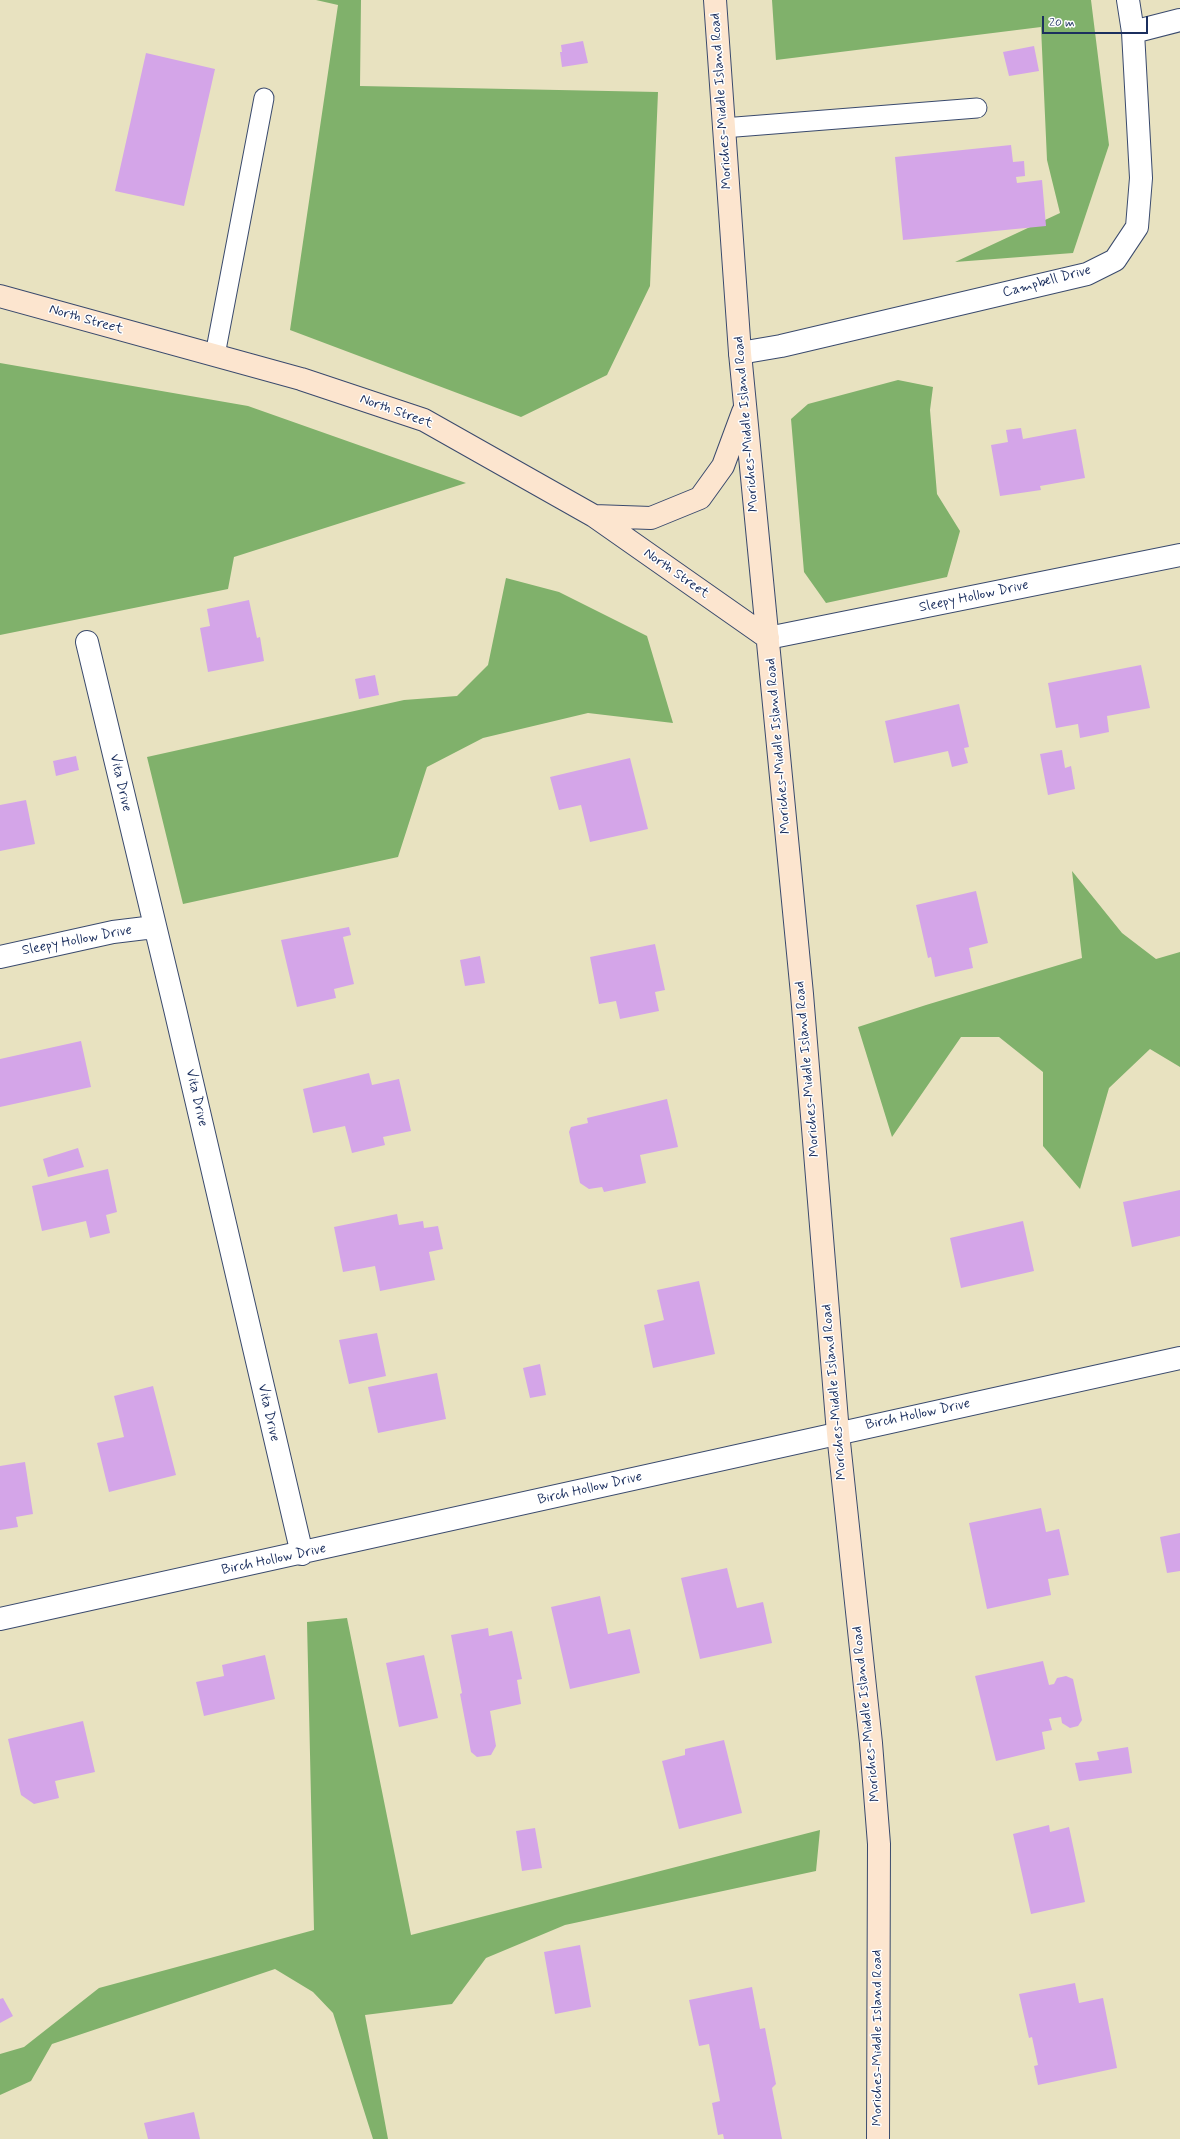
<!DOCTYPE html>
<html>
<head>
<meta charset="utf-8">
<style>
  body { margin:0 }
  #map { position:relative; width:1180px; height:2139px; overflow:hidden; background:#e8e2c0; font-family:Mynerve,sans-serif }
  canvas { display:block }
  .scale { position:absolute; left:1042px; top:16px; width:106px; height:18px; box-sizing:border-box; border:2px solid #1b2f5e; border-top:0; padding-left:5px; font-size:12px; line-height:14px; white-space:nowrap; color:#1b2f5e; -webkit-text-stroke:3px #fff; paint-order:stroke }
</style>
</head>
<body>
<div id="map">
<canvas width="1180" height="2139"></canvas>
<div class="scale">20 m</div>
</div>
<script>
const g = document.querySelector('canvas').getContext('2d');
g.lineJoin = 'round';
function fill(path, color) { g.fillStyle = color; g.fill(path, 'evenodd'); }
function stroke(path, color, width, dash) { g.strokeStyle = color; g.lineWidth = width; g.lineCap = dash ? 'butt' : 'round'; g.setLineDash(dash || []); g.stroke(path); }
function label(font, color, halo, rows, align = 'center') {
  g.font = font + ' Mynerve,sans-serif'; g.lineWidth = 3; g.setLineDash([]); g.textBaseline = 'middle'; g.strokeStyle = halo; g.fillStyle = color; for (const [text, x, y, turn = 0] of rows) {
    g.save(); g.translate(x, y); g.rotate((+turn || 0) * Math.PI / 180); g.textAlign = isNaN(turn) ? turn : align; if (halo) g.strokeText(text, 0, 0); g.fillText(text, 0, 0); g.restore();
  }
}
const forest = new Path2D(`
  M 316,0 L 361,0 L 360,86 L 658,92 L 650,286 L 607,375 L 521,417 L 290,330 L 338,5 Z
  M 772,0 L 1091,0 L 1109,145 L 1073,253 L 955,262 L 1060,213 L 1047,160 L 1041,27 L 776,60 Z
  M 0,363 L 248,406 L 466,483 L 234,557 L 228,589 L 0,635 Z
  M 898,380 L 933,387 L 930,410 L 937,494 L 960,531 L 947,577 L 826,603 L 804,572 L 791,419 L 808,404 Z
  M 506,578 L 559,592 L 647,636 L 673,723 L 588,713 L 483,738 L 427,767 L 398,857 L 183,904 L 147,757 L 404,700 L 457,696 L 488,665 Z
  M 1072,871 L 1122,933 L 1156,959 L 1180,952 L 1180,1067 L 1150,1049 L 1109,1088 L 1080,1189 L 1043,1146 L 1043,1072 L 999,1037 L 961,1037 L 892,1137 L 858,1027 L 926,1005 L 1082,958 Z
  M 347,1618 L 411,1935 L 820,1830 L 816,1871 L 565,1925 L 486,1958 L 452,2004 L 365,2015 L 388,2139 L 373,2139 L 333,2013 L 313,1992 L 275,1969 L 52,2044 L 31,2081 L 0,2095 L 0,2054 L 24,2047 L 99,1988 L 314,1930 L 307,1622 Z`);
const building = new Path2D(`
  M 583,41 L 588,63 L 562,67 L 560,52 L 562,52 L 561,45 Z
  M 1034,46 L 1039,71 L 1009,76 L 1003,52 Z
  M 146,53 L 215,69 L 184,206 L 115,191 Z
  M 1011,145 L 1013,162 L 1024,161 L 1025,176 L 1016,177 L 1017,183 L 1042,180 L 1046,226 L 903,240 L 895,157 Z
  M 1021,428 L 1023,439 L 1076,429 L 1085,478 L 1040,486 L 1041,490 L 1000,496 L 991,445 L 1008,442 L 1006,430 Z
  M 249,600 L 257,638 L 260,637 L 264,661 L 208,672 L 200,628 L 210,626 L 207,609 Z
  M 1141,665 L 1150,708 L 1107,716 L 1109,732 L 1080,738 L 1078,724 L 1056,728 L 1048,683 Z
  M 375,675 L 379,695 L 359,699 L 355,679 Z
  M 959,704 L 969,747 L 964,748 L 968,763 L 952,767 L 948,751 L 894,763 L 885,721 Z
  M 1062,750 L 1065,768 L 1071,766 L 1075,789 L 1048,795 L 1040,754 Z
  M 76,756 L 79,770 L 56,776 L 53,761 Z
  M 630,758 L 648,829 L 590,842 L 581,805 L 559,810 L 550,777 Z
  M 26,800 L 35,844 L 0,851 L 0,805 Z
  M 976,891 L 988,943 L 969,948 L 973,968 L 935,977 L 931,957 L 928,958 L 916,905 Z
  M 349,927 L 351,935 L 343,937 L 354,984 L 334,989 L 336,998 L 297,1007 L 281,940 Z
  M 655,944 L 665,990 L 655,992 L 659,1011 L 620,1019 L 616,1001 L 599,1004 L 590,957 Z
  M 480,956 L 485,983 L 465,986 L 460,960 Z
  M 81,1041 L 91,1087 L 0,1107 L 0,1059 Z
  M 369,1073 L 372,1085 L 399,1079 L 411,1131 L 383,1137 L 385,1145 L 352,1153 L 345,1126 L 313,1133 L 303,1089 Z
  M 667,1099 L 678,1147 L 640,1155 L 646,1183 L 604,1192 L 602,1187 L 589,1189 L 580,1183 L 569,1132 L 571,1127 L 588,1123 L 587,1118 Z
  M 78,1148 L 84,1167 L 48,1177 L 43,1159 Z
  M 108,1169 L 117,1212 L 106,1215 L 110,1233 L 90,1238 L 86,1221 L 42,1231 L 32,1186 Z
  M 1180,1190 L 1180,1236 L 1132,1247 L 1123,1202 Z
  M 397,1214 L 399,1225 L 423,1221 L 424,1228 L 438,1226 L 443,1249 L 429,1252 L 435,1280 L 380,1291 L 375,1266 L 343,1272 L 334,1227 Z
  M 1023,1221 L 1034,1271 L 961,1288 L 950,1238 Z
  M 699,1281 L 715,1354 L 653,1368 L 644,1325 L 664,1320 L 657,1290 Z
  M 377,1333 L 386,1376 L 349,1384 L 339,1340 Z
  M 540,1364 L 546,1395 L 530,1398 L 523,1368 Z
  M 437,1373 L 446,1419 L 378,1433 L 368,1387 Z
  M 153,1386 L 176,1475 L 109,1492 L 97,1443 L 124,1437 L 114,1396 Z
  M 25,1462 L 33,1514 L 16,1517 L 18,1527 L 0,1530 L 0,1466 Z
  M 1041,1508 L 1046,1532 L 1059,1529 L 1069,1575 L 1048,1579 L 1051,1595 L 987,1609 L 969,1523 Z
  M 1180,1533 L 1180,1571 L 1167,1573 L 1160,1537 Z
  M 727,1568 L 737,1608 L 763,1602 L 772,1643 L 700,1659 L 681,1578 Z
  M 600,1596 L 608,1634 L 630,1629 L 640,1673 L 570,1689 L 551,1607 Z
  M 488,1628 L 489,1636 L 512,1631 L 522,1679 L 517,1680 L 521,1704 L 490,1711 L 496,1746 L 491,1755 L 477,1757 L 471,1752 L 460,1694 L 462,1693 L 451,1635 Z
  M 265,1655 L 275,1699 L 204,1716 L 196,1682 L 224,1676 L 222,1665 Z
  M 424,1655 L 438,1718 L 399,1727 L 386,1663 Z
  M 1043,1661 L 1049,1685 L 1054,1684 L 1057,1678 L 1066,1676 L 1073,1679 L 1082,1720 L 1078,1726 L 1070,1728 L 1062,1723 L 1061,1717 L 1049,1719 L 1052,1730 L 1042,1732 L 1045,1749 L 996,1761 L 975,1676 Z
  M 83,1721 L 95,1772 L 55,1781 L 59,1798 L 34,1804 L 21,1795 L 8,1739 Z
  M 724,1740 L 742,1813 L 679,1829 L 662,1761 L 685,1755 L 685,1749 Z
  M 1128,1747 L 1132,1773 L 1079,1781 L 1075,1763 L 1099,1760 L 1097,1752 Z
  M 1049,1825 L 1050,1832 L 1069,1827 L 1085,1902 L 1031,1914 L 1013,1834 Z
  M 535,1828 L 542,1868 L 522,1871 L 516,1831 Z
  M 580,1945 L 591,2007 L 555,2014 L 544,1952 Z
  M 1075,1983 L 1079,2003 L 1103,1998 L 1117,2068 L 1038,2085 L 1034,2066 L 1038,2065 L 1032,2037 L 1029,2038 L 1019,1994 Z
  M 752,1987 L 760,2029 L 765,2028 L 776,2084 L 772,2088 L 782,2139 L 724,2139 L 723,2134 L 718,2135 L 712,2103 L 720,2101 L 709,2044 L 699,2046 L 689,2000 Z
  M 3,1998 L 13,2016 L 0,2023 L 0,1999 Z
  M 194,2112 L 200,2139 L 148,2139 L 144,2123 Z`);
const lane = new Path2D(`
  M 723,128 L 977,108
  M 215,355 L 264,98`);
const street = new Path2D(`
  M 1133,32 L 1180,20
  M 740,353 L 781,346 L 1087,274 L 1115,260 L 1137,227 L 1141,178 L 1133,32 L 1128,0
  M 768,638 L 1180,555
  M 87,642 L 175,1009 L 302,1554
  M 0,957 L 113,932 L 154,927
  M 0,1619 L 1180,1358`);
const secondary = new Path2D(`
  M 715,0 L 740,353 L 802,994 L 838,1433 L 871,1743 L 879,1844 L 878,2139
  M 0,296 L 301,379 L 424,420 L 594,516 L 768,638
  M 594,516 L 651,518 L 700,498 L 723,466 L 743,412`);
const streetNames = [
  ["Moriches-Middle Island Road",722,101,-94],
  ["Campbell Drive",1047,282,-15],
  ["North Street",86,320,16],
  ["North Street",396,412,20],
  ["Moriches-Middle Island Road",747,424,-95],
  ["North Street",676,574,35],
  ["Sleepy Hollow Drive",974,597,-12],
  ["Moriches-Middle Island Road",779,746,-95],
  ["Vita Drive",120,783,77],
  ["Sleepy Hollow Drive",77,941,-11],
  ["Moriches-Middle Island Road",808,1069,-95],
  ["Vita Drive",196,1098,77],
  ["Moriches-Middle Island Road",835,1392,-95],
  ["Vita Drive",268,1413,77],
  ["Birch Hollow Drive",918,1415,-12],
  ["Birch Hollow Drive",590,1489,-13],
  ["Birch Hollow Drive",274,1560,-12],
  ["Moriches-Middle Island Road",867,1714,-96],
  ["Moriches-Middle Island Road",878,2038,-90]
];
fill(forest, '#80b16b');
fill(building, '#d4a5e8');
stroke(lane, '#3a4a6d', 21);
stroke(street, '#3a4a6d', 24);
stroke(secondary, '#3a4a6d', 24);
stroke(lane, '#fff', 19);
stroke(street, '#fff', 22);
stroke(secondary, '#fce5cf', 22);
label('14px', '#1b2f5e', '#fff', streetNames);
</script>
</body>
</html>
